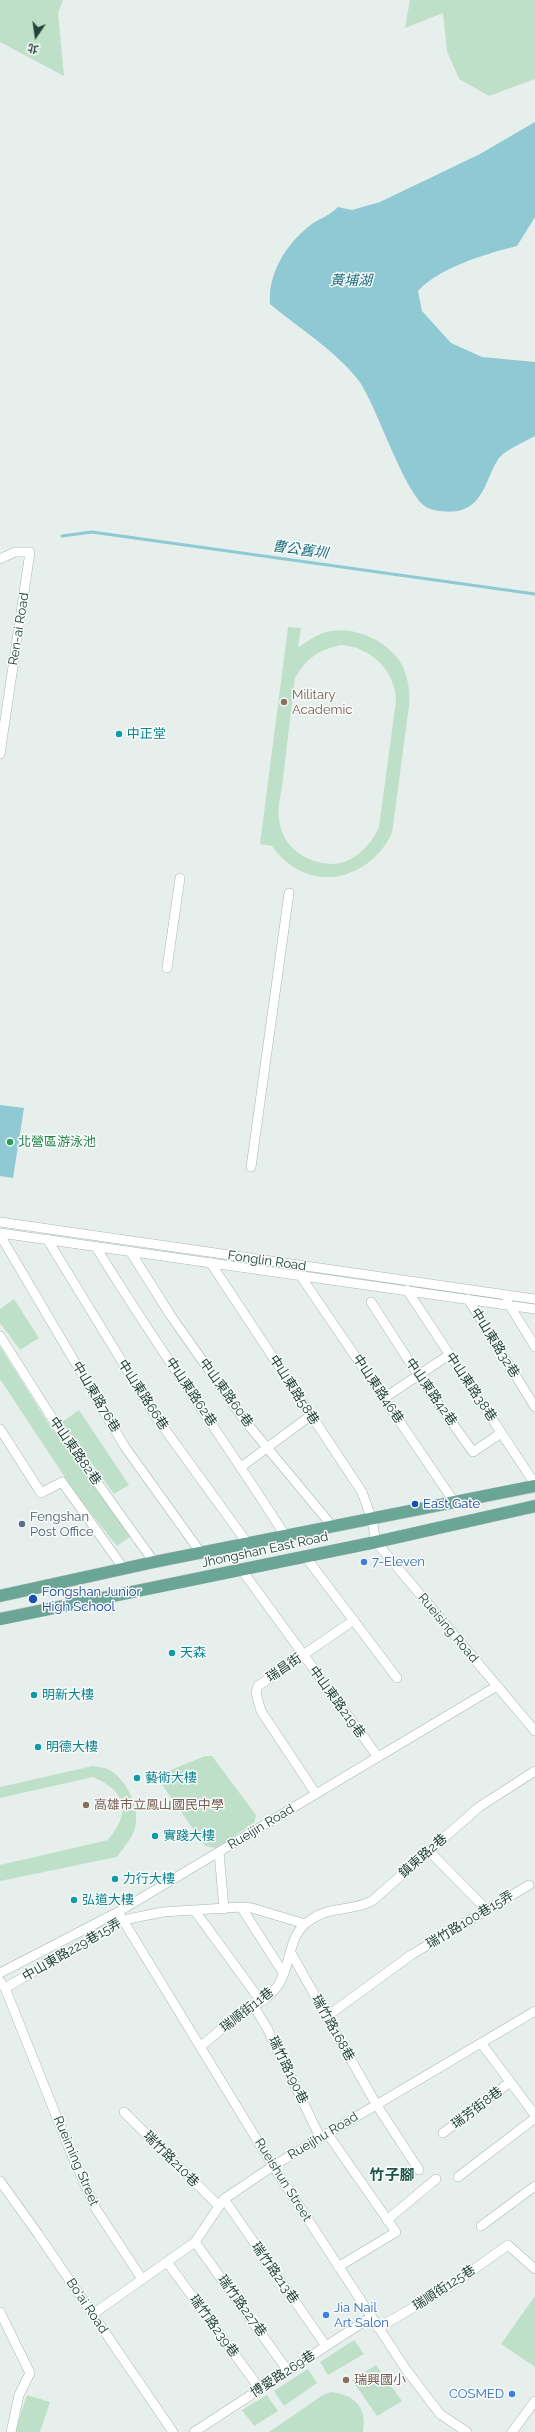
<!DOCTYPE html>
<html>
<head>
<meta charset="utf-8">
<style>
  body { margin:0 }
  #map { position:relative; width:535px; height:2432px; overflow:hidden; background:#e6efeb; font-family:Raleway,"Noto Sans TC",sans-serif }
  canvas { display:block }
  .north { position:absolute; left:16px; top:16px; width:40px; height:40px; -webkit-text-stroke:3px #f7fbf9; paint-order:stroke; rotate:193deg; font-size:11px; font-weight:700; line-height:16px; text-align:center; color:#24423a }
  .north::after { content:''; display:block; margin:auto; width:14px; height:18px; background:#24423a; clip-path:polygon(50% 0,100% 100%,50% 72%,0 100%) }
</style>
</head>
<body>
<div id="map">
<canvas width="535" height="2432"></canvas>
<div class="north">北</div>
</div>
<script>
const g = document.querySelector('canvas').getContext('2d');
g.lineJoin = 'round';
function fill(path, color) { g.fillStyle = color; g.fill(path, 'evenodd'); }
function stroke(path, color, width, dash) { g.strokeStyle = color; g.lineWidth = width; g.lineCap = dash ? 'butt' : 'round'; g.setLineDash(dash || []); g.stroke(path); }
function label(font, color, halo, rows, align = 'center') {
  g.font = font + ' Raleway,"Noto Sans TC",sans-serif'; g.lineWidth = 3; g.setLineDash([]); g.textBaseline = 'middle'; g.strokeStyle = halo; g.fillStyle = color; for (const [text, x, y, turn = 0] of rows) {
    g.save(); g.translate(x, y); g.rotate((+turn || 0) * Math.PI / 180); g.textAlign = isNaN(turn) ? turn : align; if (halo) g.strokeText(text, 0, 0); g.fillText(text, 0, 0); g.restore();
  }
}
const green = new Path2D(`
  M 0,0 L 63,0 L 58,13 L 64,76 L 0,42 Z
  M 410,0 L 535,0 L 535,79 L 489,96 L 459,79 L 447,51 L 443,13 L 405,28 Z
  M 288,627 L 301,628 L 298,647 C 309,641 318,633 331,631 C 359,626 396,645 405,672 C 409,683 410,695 409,706 L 392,833 C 367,884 306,894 272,846 L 260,844 ZM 341,645 C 371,647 396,671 396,701 L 379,827 C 372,844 354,863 334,864 C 307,864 281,847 279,818 C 277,806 282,791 283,779 C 287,745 291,712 295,678 C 307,658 318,650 341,645 Z
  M 14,1299 L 39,1338 L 20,1350 L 0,1323 L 0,1309 Z
  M 0,1346 L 46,1420 L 131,1536 L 117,1546 L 78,1497 L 0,1379 Z
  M 79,1410 L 129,1485 L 114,1494 L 62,1422 Z
  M 205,1756 L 212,1756 L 256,1815 L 254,1823 L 216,1848 L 205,1846 L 156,1776 Z
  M 93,1766 C 99,1767 107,1768 111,1771 C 126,1780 138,1805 136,1822 C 135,1835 125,1846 117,1857 L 0,1881 L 0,1865 L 108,1840 C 131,1812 127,1792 93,1777 L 0,1798 L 0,1787 Z
  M 535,2296 L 535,2367 L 501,2344 Z
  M 354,2340 L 364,2354 L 328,2375 L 320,2362 Z
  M 376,2365 L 402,2401 L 377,2416 L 352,2380 Z
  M 308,2369 L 317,2383 L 284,2406 L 274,2391 Z
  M 331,2392 C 355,2395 367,2407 363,2432 L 269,2432 L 323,2395 Z
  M 27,2395 L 50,2402 L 40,2432 L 15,2432 Z
  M 267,2395 L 278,2411 L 254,2426 L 242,2410 Z`);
const water = new Path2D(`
  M 535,122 L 535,217 L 517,246 C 488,253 438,268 418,291 L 422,311 L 451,343 L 482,357 L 535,362 L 535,436 C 526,441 504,451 499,458 C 487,475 485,501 464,509 C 456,513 436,512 428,508 C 405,497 377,406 359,381 C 335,350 300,329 270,304 C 268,274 285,246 308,227 C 317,219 330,216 338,207 L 352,210 L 380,202 L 480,154 Z
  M 0,1105 L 24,1108 L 13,1178 L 0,1176 Z`);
const stream = new Path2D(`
  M 62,536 L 92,532 L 535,594`);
const minor = new Path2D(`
  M 0,559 L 15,552 L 30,552 L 0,754
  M 167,968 L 180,878
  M 251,1167 L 289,893
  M 0,1222 L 535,1299
  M 0,1233 L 535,1309
  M 0,1235 L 125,1447 L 201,1553
  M 47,1239 L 156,1417 L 248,1544
  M 96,1247 C 156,1346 224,1439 286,1537
  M 130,1251 L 171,1316 L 245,1421 L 333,1527
  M 210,1262 L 362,1492 L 372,1520 L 376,1542 L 535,1731
  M 300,1275 L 455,1503
  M 407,1290 L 535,1484
  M 468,1299 L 535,1407
  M 507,1301 L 535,1347
  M 371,1302 L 418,1375 L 473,1452 L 501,1433
  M 0,1336 L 59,1429 L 154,1562
  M 384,1398 L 449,1355
  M 0,1429 L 41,1493 L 62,1482 L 124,1569
  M 241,1467 L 310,1416
  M 305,1556 L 397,1678
  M 241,1569 L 378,1757
  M 316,1794 L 261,1711 L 256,1693 L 258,1686 L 354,1620
  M 429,1851 L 487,1910
  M 219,1852 L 224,1909
  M 241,1907 L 284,1974
  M 195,1911 L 260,2000
  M 118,1912 L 273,2166 L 405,2368 L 440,2414 L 467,2432
  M 291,1953 L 376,2104 L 419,2170
  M 0,1973 L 118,1912 L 497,1686
  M 0,1981 L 5,1988 L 71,2153 L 96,2209 L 142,2279
  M 5,1988 L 123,1920 L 163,1912 L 241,1907 L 252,1908 L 305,1924
  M 253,2005 L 267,2028 L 320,2137
  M 326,2017 L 411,1955 L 529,1885
  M 481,2043 L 535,2115
  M 201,2046 C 210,2039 218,2032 226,2025 C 242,2011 268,2002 279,1984 C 291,1965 288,1939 305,1924 C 328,1904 348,1913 372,1901 L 479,1807 L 535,1771
  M 124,2112 L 219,2206
  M 327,2133 L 396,2232 L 338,2267
  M 443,2133 L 510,2082
  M 458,2177 L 535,2118
  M 0,2181 L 38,2234 L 173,2432
  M 224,2199 L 326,2346
  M 387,2220 L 436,2179
  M 481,2226 L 535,2186
  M 195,2242 L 288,2371
  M 167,2262 L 260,2389
  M 0,2312 L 30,2373 L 19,2395 L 11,2432
  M 93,2314 L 195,2242 L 224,2199 L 273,2166 L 535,2011
  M 378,2328 L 452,2285 L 508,2245 L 535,2269
  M 194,2432 L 371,2317
  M 512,2432 L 535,2401`);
const primary = new Path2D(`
  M 0,1596 L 154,1562 L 535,1486
  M 0,1619 L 376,1542 L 535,1506`);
const markers = [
  [284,702,4,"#8d6e63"],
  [119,734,4,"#0f9aa8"],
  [10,1142,4,"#2e9e5b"],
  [415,1504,4,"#1a4fb4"],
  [22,1524,4,"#5c6f8a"],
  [364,1562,4,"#3f7fe0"],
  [33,1599,5,"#1a4fb4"],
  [172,1653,4,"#0f9aa8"],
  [34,1695,4,"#0f9aa8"],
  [38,1747,4,"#0f9aa8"],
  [137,1778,4,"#0f9aa8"],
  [86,1805,4,"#8d6e63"],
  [155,1836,4,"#0f9aa8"],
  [115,1879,4,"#0f9aa8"],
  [74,1900,4,"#0f9aa8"],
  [326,2315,4,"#3f7fe0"],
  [346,2380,4,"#8d6e63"],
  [512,2394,4,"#3f7fe0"]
];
const streetNames = [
  ["Ren-ai Road",19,629,-81],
  ["Fonglin Road",267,1261,8],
  ["中山東路32巷",495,1343,58],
  ["中山東路38巷",471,1387,56],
  ["中山東路46巷",378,1389,56],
  ["中山東路58巷",294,1390,57],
  ["中山東路62巷",191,1392,56],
  ["中山東路42巷",431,1392,55],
  ["中山東路60巷",226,1393,54],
  ["中山東路66巷",143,1395,57],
  ["中山東路76巷",96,1397,59],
  ["中山東路82巷",75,1451,55],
  ["Jhongshan East Road",265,1550,-12],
  ["Rueising Road",448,1628,50],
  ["瑞昌街",284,1668,-34],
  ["中山東路219巷",337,1702,54],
  ["Rueijin Road",261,1827,-31],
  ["鎮東路2巷",423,1856,-41],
  ["瑞竹路100巷15弄",470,1920,-31],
  ["中山東路229巷15弄",72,1950,-30],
  ["瑞順街11巷",247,2010,-38],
  ["瑞竹路168巷",333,2028,61],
  ["瑞竹路190巷",288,2070,64],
  ["瑞芳街8巷",477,2108,-37],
  ["Rueijhu Road",323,2136,-31],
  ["瑞竹路210巷",171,2159,45],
  ["Rueiming Street",76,2161,67],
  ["Rueishun Street",283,2180,58],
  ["瑞竹路213巷",275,2273,55],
  ["瑞順街125巷",444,2288,-33],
  ["Bo'ai Road",87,2306,56],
  ["瑞竹路227巷",242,2306,54],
  ["瑞竹路239巷",214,2326,54],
  ["博愛路269巷",283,2374,-33]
];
const educationNames = [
  ["Military",292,695],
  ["Academic",292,710],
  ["高雄市立鳳山國民中學",94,1805],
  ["瑞興國小",354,2380]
];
const cultureNames = [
  ["中正堂",127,734],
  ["天森",180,1653],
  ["明新大樓",42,1695],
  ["明德大樓",46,1747],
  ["藝術大樓",145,1778],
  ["實踐大樓",163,1836],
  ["力行大樓",123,1879],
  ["弘道大樓",82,1900]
];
const leisureNames = [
  ["北營區游泳池",18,1142]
];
const transitNames = [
  ["East Gate",423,1504],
  ["Fongshan Junior",42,1592],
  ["High School",42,1607]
];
const serviceNames = [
  ["Fengshan",30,1517],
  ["Post Office",30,1532]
];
const shopNames = [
  ["7-Eleven",372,1562],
  ["Jia Nail",334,2308],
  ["Art Salon",334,2323],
  ["COSMED",504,2394,"right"]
];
const waterNames = [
  ["黃埔湖",351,281],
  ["曹公舊圳",300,550,8]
];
const quarterNames = [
  ["竹子腳",392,2175]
];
fill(green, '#bfe0c8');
fill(water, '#8ec9d4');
stroke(stream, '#8ec9d4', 3);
stroke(minor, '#a8b8b2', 10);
stroke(primary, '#c2cac8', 13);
stroke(minor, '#fff', 9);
stroke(primary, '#6aa596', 12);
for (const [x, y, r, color] of markers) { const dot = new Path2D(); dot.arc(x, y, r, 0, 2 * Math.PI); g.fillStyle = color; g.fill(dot); stroke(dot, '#f7fbf9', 1.5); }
label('13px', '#24423a', '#f7fbf9', streetNames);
label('13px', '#785e54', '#f7fbf9', educationNames, 'left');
label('13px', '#0d838f', '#f7fbf9', cultureNames, 'left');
label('13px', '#27864d', '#f7fbf9', leisureNames, 'left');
label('13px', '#164399', '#f7fbf9', transitNames, 'left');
label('13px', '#4e5e75', '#f7fbf9', serviceNames, 'left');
label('13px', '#366cbe', '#f7fbf9', shopNames, 'left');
label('italic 14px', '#1c6f80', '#f7fbf9', waterNames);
label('bold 15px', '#1f5548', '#f7fbf9', quarterNames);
</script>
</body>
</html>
